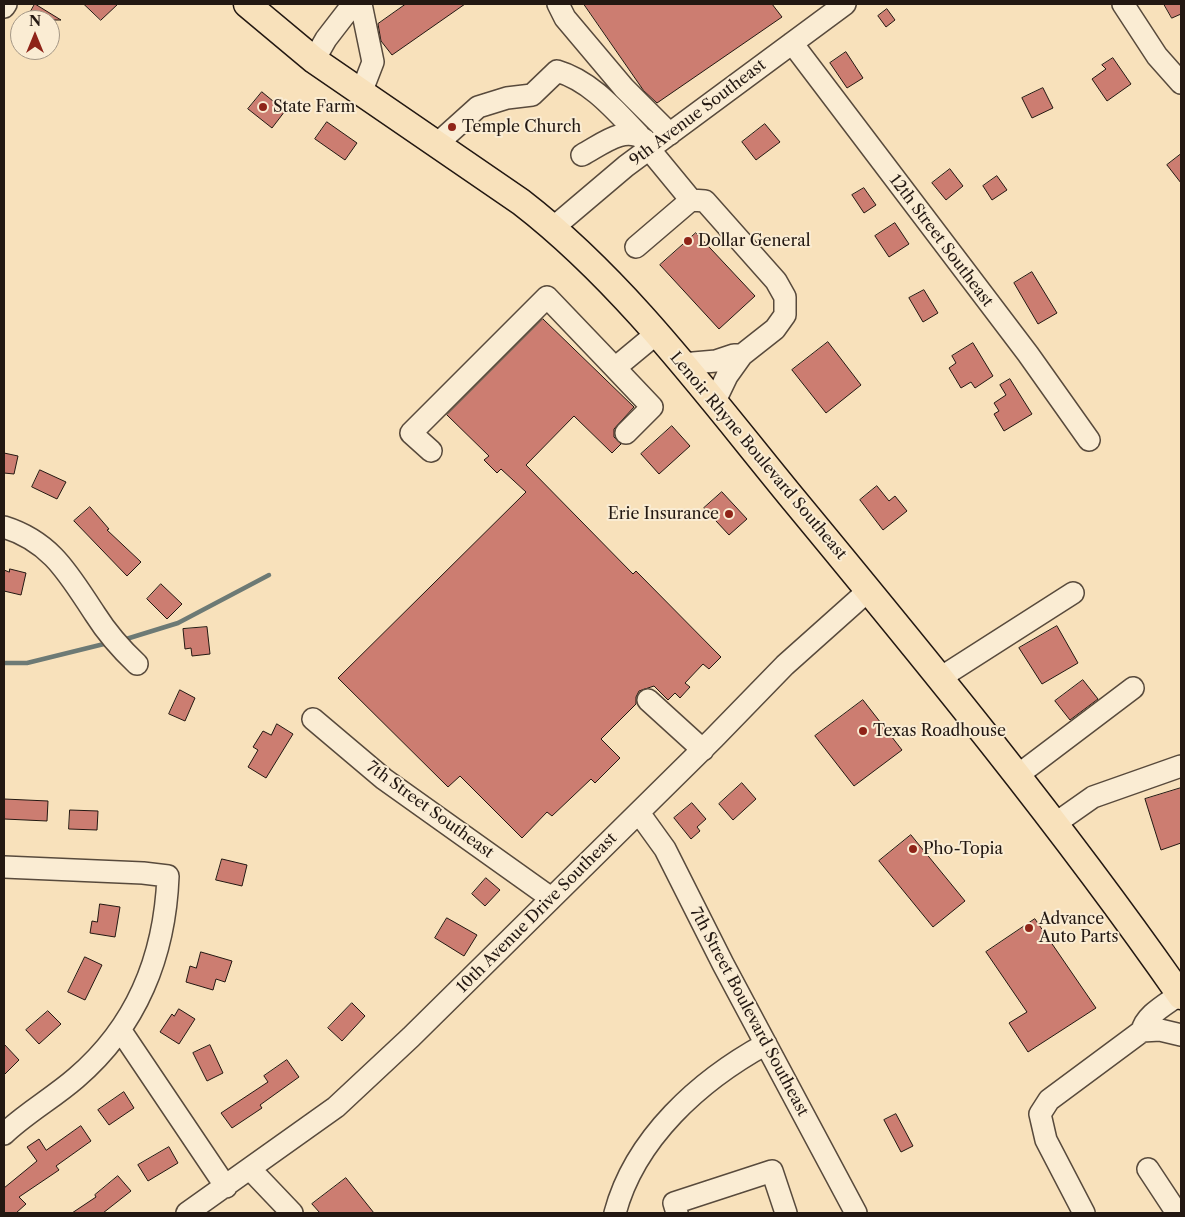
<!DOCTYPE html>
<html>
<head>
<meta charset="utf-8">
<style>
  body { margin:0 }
  #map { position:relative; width:1185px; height:1217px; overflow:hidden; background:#f8e1bb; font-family:"Libre Caslon Text",serif }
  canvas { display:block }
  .frame { position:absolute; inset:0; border:5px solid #231812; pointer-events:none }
  .north { position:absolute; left:10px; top:10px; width:50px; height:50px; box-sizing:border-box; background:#faecd3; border:1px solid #a49786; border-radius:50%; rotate:0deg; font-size:14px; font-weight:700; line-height:20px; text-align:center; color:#231812 }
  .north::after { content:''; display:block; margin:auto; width:18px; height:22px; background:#8f2418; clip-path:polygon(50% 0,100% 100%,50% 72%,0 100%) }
</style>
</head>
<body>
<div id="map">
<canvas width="1185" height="1217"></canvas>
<div class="frame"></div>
<div class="north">N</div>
</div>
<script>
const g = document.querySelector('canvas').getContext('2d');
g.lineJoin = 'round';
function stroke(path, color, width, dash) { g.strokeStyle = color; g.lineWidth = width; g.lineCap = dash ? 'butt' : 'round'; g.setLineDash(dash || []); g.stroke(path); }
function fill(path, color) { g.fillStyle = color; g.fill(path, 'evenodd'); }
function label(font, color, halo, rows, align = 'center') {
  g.font = font + ' "Libre Caslon Text",serif'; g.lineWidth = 4; g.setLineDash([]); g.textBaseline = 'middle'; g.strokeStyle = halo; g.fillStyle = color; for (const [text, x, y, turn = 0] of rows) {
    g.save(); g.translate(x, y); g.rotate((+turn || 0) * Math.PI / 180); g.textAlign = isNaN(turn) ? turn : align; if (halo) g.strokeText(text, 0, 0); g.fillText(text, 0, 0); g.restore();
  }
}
const stream = new Path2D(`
  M 123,640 L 178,623 L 269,575
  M 4,663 L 27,663 L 108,643`);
const building = new Path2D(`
  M 35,4 L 61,20 L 26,20 Z
  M 84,4 L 118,4 L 101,20 Z
  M 406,4 L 465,4 L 392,55 L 381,41 L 378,24 Z
  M 584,4 L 772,4 L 782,17 L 657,103 L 644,91 Z
  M 1164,4 L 1181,4 L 1181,14 L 1172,18 Z
  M 887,9 L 895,20 L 886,27 L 878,16 Z
  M 846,52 L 863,78 L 847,88 L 830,63 Z
  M 1113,58 L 1131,84 L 1107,101 L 1092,79 L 1106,69 L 1102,65 Z
  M 1043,88 L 1053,108 L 1032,118 L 1022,98 Z
  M 262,92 L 285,111 L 272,128 L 248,109 Z
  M 327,122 L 357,143 L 345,160 L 315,139 Z
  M 765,124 L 780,142 L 756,160 L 742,142 Z
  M 1181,154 L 1181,183 L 1167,165 Z
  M 950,169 L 963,186 L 946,200 L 932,183 Z
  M 997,176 L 1007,190 L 992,200 L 983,186 Z
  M 864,188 L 876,205 L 864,213 L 852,195 Z
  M 895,223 L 909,244 L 889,257 L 875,236 Z
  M 696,233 L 755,296 L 719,329 L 660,265 Z
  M 1032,272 L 1057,313 L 1038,324 L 1014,283 Z
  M 924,290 L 938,313 L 923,322 L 909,298 Z
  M 543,319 L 634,407 L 614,429 L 614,437 L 621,444 L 612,453 L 574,416 L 526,465 L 633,574 L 636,571 L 721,657 L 709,669 L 703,664 L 685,683 L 690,687 L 680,698 L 675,693 L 668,700 L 654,686 L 639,691 L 636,697 L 636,704 L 601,739 L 620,758 L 595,783 L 591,779 L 552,816 L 547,812 L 522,838 L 460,776 L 448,787 L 338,678 L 526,492 L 501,469 L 497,473 L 484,460 L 489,456 L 447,415 Z
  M 828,342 L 861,385 L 826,413 L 792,370 Z
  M 973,343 L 993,376 L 975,388 L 971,382 L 961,388 L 949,368 L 956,363 L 952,356 Z
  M 1010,379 L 1032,414 L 1004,431 L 994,414 L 999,411 L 994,403 L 1006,395 L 1000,385 Z
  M 672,426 L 690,446 L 659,474 L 641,454 Z
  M 4,453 L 18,456 L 14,474 L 4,473 Z
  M 40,470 L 66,482 L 57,499 L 32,487 Z
  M 877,486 L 889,501 L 895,496 L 907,511 L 883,530 L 860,500 Z
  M 722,492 L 747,519 L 729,535 L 704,508 Z
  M 90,507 L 109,529 L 107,530 L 141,562 L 127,576 L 74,521 Z
  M 10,569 L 26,573 L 21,595 L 4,591 L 4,570 L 9,572 Z
  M 161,584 L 182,604 L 167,619 L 147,599 Z
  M 1057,626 L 1078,663 L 1042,684 L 1019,648 Z
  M 207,627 L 210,654 L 192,656 L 191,648 L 185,649 L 183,629 Z
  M 1083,680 L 1098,699 L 1070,720 L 1055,701 Z
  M 180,690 L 195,698 L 185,721 L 169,714 Z
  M 863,700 L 902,750 L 854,786 L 815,736 Z
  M 277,724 L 293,734 L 266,778 L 248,767 L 258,750 L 253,747 L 263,731 L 271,735 Z
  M 742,783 L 756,799 L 733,820 L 719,804 Z
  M 1181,788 L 1181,843 L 1161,850 L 1145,799 Z
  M 4,799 L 48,801 L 47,821 L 4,819 Z
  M 692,803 L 706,819 L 697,827 L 700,831 L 691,839 L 674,818 Z
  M 70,810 L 98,811 L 97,830 L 69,829 Z
  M 911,835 L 965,901 L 933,927 L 879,861 Z
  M 222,859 L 247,865 L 242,886 L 216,880 Z
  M 486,878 L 500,890 L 485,906 L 472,894 Z
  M 100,904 L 120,907 L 115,937 L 90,933 L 92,921 L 97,922 Z
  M 447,918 L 477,935 L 464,956 L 435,938 Z
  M 1035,919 L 1096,1008 L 1028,1052 L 1009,1023 L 1027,1012 L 986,952 Z
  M 201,952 L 232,961 L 225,982 L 216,979 L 213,990 L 186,982 L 190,966 L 196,968 Z
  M 85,957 L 102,965 L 85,1000 L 68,992 Z
  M 352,1003 L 365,1016 L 342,1041 L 328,1028 Z
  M 179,1009 L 195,1019 L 179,1044 L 160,1032 L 172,1014 L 174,1016 Z
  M 48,1011 L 61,1024 L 39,1044 L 26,1030 Z
  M 4,1044 L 19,1060 L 4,1075 Z
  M 210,1045 L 223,1073 L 207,1081 L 193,1053 Z
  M 287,1060 L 299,1077 L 260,1105 L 262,1108 L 232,1128 L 221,1113 L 268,1082 L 264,1076 Z
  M 124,1092 L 134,1108 L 109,1125 L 98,1110 Z
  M 896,1114 L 913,1146 L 901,1152 L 884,1120 Z
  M 81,1126 L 91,1141 L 56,1166 L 59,1170 L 19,1197 L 26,1204 L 16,1213 L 4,1213 L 4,1188 L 37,1161 L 27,1147 L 39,1139 L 46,1150 Z
  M 169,1147 L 178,1163 L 148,1181 L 138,1165 Z
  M 118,1176 L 131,1191 L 103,1213 L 72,1213 L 96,1197 L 95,1195 Z
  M 346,1178 L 374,1213 L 320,1213 L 312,1204 Z`);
const minor = new Path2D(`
  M 558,4 L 565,18 L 624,88 L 670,134
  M 1123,4 L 1157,56 L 1181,83
  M 4,7 L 6,4
  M 792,43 L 1028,354 L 1089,440
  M 314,60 L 326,39 L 353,4
  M 361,93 L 373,62 L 361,4
  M 438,143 L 478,107 L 507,98 L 532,95 L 557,71 C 591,81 615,110 639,135
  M 582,155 C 601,145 625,124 645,140
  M 691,200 L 705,201 L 776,281 L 785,297 L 785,315 L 775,329 L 742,355
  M 554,227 L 626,166 L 845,4
  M 636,247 L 691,200 L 649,149
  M 682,364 L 716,361 L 734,355 L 742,355 L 727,376 L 714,403
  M 615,368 L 652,407 L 626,433
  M 431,451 L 411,433 L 547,297 L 615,368 L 656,334
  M 4,527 C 52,542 69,575 95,614 C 107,633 121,649 137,664
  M 940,678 L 1073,593
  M 648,700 L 703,750
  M 313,719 L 384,779 L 551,898
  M 1018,775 L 1133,688
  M 639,813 L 665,849 L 723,964 L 856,1213
  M 1056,823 L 1093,797 L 1181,766
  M 4,867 L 143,873 L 168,876 C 165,955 137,1026 76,1078 C 53,1098 26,1113 4,1134
  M 121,1031 L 226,1187
  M 1142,1031 C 1145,1015 1167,1004 1180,994
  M 1148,1169 L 1177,1213
  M 251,1170 L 292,1213
  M 187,1213 L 336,1107 L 411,1037 L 714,738 L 785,665 L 869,590
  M 615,1213 C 635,1138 700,1080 766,1044
  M 677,1213 L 674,1203 L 772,1171 L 786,1213
  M 1084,1213 L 1046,1140 L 1040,1114 L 1049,1100 L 1142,1031 L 1160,1030 L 1181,1035`);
const major = new Path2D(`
  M 247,4 L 314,60 L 521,202 C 626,283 710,398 794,500 C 928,662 1061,824 1181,996`);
const markers = [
  [263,107,5,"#8f2418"],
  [452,127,5,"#8f2418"],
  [688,241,5,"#8f2418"],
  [729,514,5,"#8f2418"],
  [863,731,5,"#8f2418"],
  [913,849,5,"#8f2418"],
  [1029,928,5,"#8f2418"]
];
const poiNames = [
  ["State Farm",273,107],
  ["Temple Church",462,127],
  ["Dollar General",698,241],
  ["Erie Insurance",719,514,"right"],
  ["Texas Roadhouse",873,731],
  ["Pho-Topia",923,849],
  ["Advance",1039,919],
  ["Auto Parts",1039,937]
];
const streetNames = [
  ["9th Avenue Southeast",698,113,-37],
  ["12th Street Southeast",941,241,53],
  ["Lenoir Rhyne Boulevard Southeast",758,456,50],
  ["7th Street Southeast",430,810,36],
  ["10th Avenue Drive Southeast",537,913,-45],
  ["7th Street Boulevard Southeast",749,1012,62]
];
stroke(stream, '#6d7a75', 4.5);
fill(building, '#cc7d71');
stroke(building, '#231812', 1);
stroke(minor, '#584a3c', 24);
stroke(major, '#231812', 29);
stroke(minor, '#faecd3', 21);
stroke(major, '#f8e1bb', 26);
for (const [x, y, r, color] of markers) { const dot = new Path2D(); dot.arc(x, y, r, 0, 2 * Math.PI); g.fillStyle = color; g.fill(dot); stroke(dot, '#faecd3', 2); }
label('16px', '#231812', '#faecd3', poiNames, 'left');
label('16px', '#231812', '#faecd3', streetNames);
</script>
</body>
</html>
